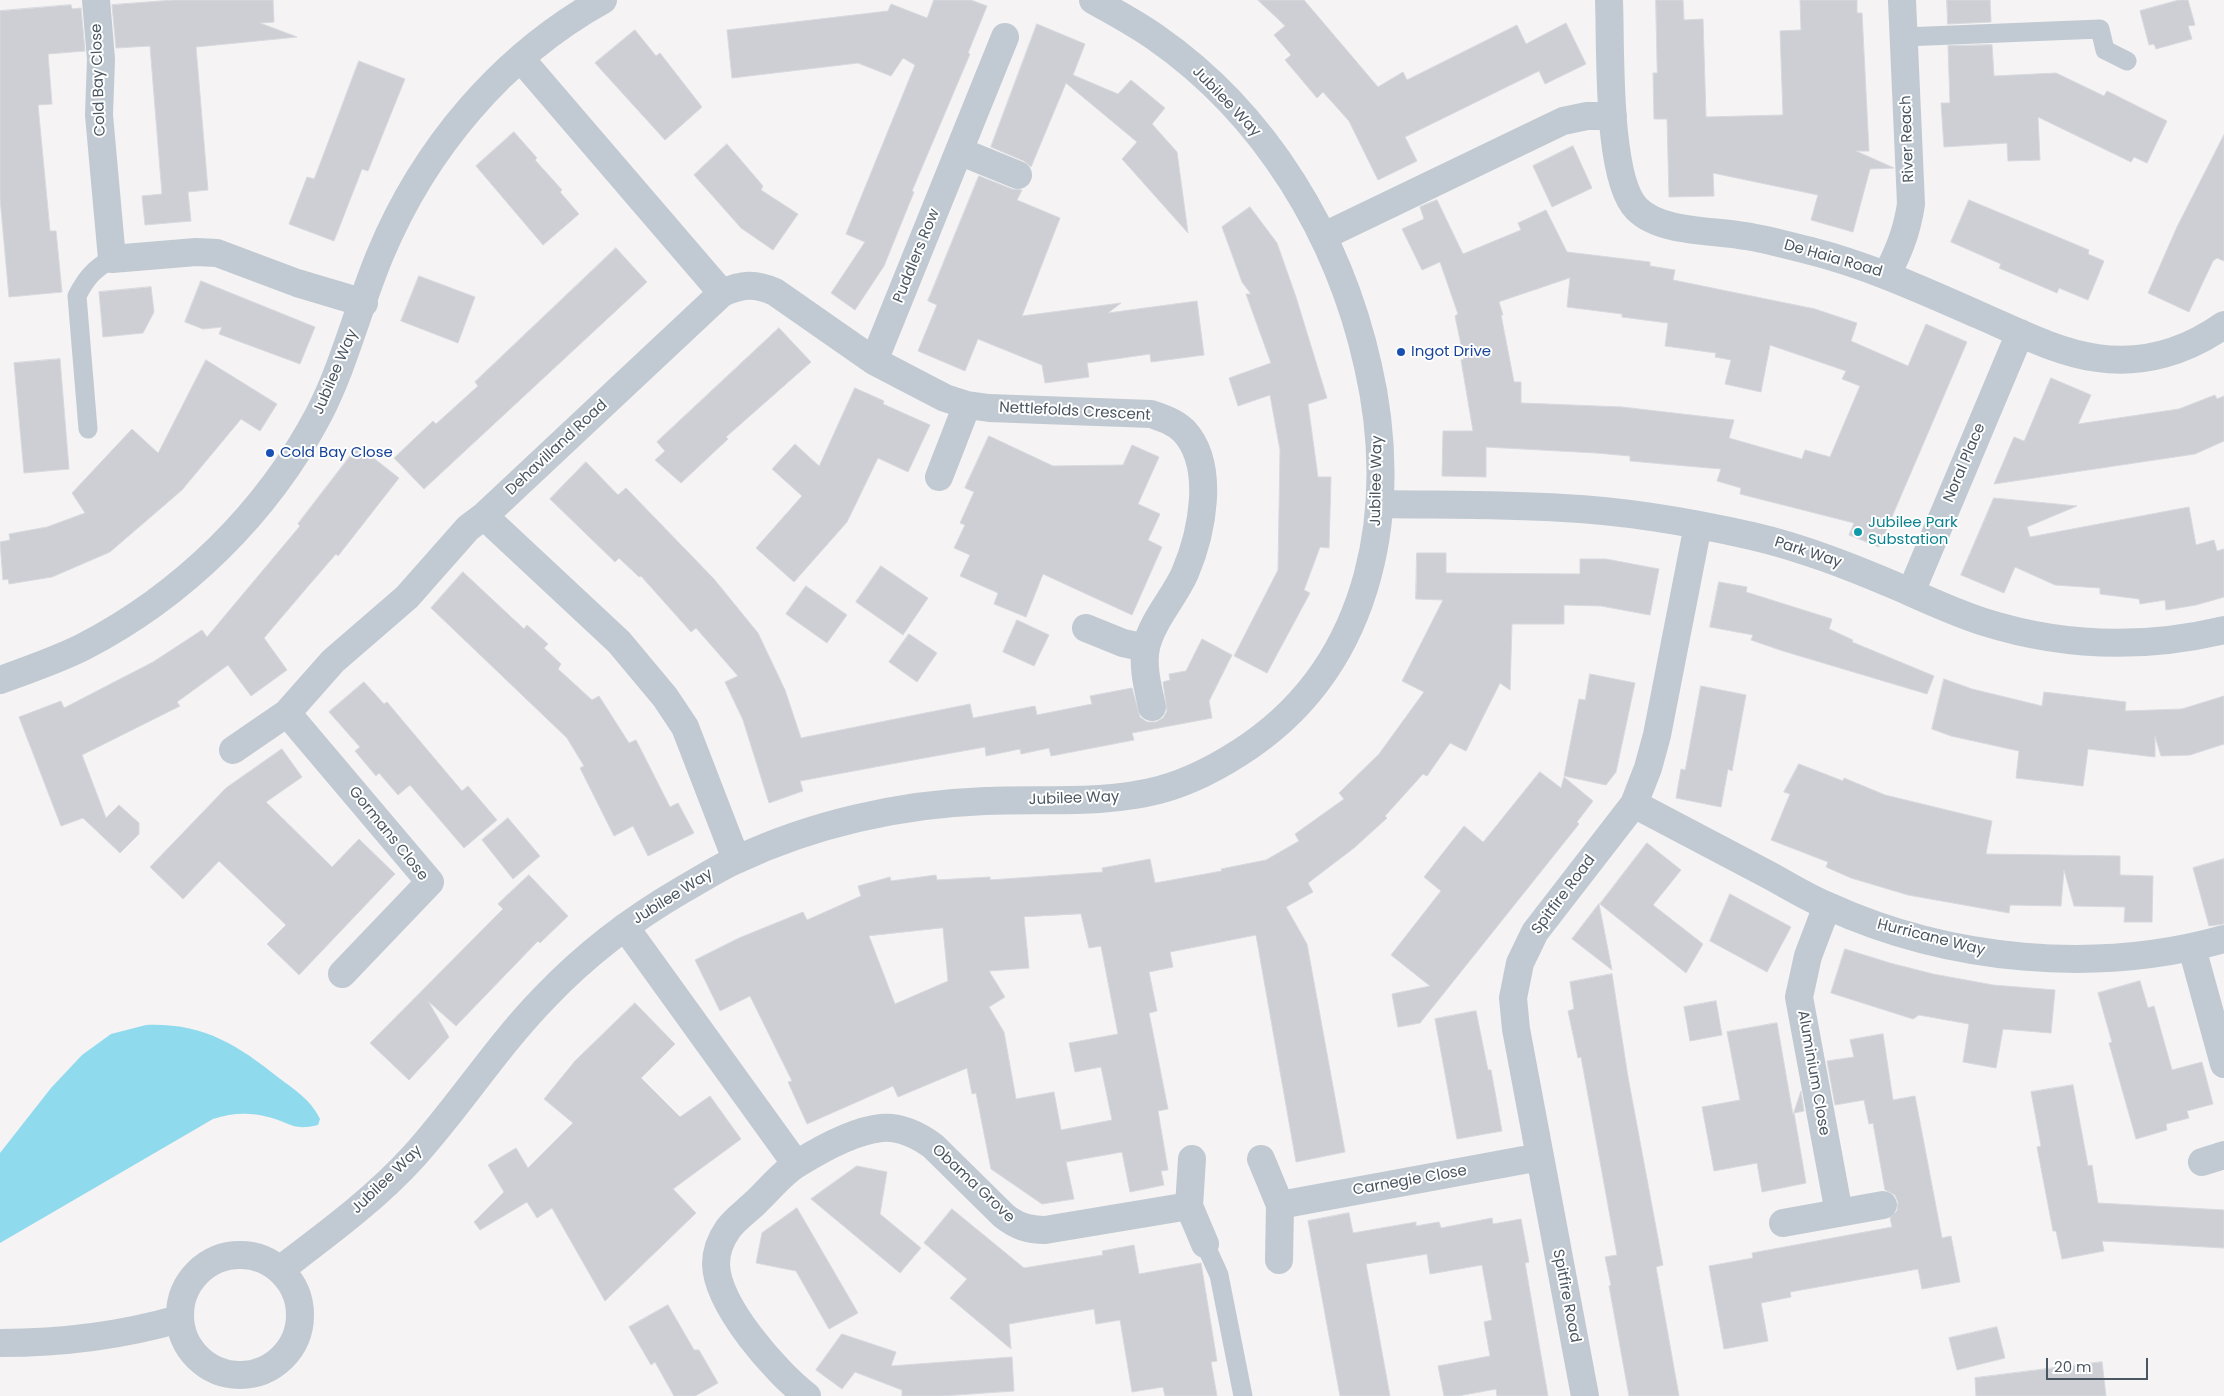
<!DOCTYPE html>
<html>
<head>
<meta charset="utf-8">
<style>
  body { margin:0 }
  #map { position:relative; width:2224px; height:1396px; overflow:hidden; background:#f5f3f3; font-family:Poppins,sans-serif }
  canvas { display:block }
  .scale { position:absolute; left:2046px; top:1358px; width:102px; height:22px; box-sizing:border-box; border:2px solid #4a5661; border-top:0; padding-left:6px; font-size:15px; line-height:18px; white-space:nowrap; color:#4a5661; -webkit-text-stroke:4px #fff; paint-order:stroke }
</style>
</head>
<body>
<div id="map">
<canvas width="2224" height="1396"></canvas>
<div class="scale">20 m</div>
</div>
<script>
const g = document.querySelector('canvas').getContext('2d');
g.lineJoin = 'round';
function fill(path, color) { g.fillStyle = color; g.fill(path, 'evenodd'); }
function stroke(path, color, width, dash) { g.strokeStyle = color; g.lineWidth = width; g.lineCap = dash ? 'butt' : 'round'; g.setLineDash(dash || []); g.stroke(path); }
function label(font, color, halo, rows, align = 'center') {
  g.font = font + ' Poppins,sans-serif'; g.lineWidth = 4; g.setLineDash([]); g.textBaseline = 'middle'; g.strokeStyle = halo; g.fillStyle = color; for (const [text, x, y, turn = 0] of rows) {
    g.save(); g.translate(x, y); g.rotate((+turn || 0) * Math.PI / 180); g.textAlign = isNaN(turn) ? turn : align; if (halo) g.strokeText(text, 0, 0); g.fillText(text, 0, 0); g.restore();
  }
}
const water = new Path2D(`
  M 146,1025 C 203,1023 236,1044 279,1078 C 295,1090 311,1100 320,1119 L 318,1125 C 292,1131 292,1123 268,1117 C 249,1112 232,1113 213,1119 L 0,1243 L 0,1153 L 51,1088 L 82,1055 L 111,1034 Z`);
const building = new Path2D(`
  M 174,0 L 273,0 L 274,22 L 260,23 L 297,37 L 196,47 L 208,190 L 188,192 L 191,221 L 145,225 L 142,196 L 162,194 L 150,46 L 116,48 L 112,5 Z
  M 934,0 L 971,0 L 987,6 L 968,53 L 970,54 L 912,191 L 914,192 L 884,266 L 855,310 L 831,293 L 865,242 L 846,234 L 915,65 L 903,58 L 891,76 L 858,63 L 732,78 L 727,30 L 888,11 L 891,4 L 927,18 Z
  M 1258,0 L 1304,0 L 1378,87 L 1403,72 L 1407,80 L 1517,25 L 1526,44 L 1566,23 L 1586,64 L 1545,84 L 1539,71 L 1405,137 L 1417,161 L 1378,180 L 1349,121 L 1323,92 L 1317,98 L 1285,60 L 1291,55 L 1274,35 L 1285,26 Z
  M 1656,0 L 1683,0 L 1684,20 L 1703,19 L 1706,117 L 1783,115 L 1780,31 L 1801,30 L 1800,0 L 1857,0 L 1857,13 L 1862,13 L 1869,151 L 1856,151 L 1894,168 L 1870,169 L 1853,232 L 1811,220 L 1818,195 L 1713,173 L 1714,196 L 1669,197 L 1667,119 L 1654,119 L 1653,73 L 1657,73 Z
  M 1947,0 L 1990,0 L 1991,22 L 1948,24 Z
  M 2179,0 L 2188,0 L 2195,25 L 2188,26 L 2192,39 L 2156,49 L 2154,44 L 2149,45 L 2140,11 Z
  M 71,5 L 72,9 L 81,8 L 85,51 L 48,54 L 52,104 L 38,105 L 50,231 L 56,231 L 62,292 L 9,297 L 0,198 L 0,11 Z
  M 1037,24 L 1085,44 L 1073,75 L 1118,94 L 1131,80 L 1165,108 L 1152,124 L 1177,152 L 1188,233 L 1122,159 L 1137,142 L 1066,83 L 1031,167 L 1024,161 L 991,147 Z
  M 635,30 L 656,56 L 660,53 L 702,107 L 665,140 L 595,63 Z
  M 1992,45 L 1994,76 L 2056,73 L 2104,96 L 2107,91 L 2167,121 L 2147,163 L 2134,157 L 2131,162 L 2038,117 L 2040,160 L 2008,161 L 2007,143 L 1944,147 L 1941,103 L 1950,103 L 1948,46 Z
  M 359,61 L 405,79 L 368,171 L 362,169 L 334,241 L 289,224 L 307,177 L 314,179 Z
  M 514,132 L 537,158 L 535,160 L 562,190 L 560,192 L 579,214 L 543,245 L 476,166 Z
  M 2224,135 L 2224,261 L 2217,258 L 2213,261 L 2189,312 L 2148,293 L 2177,227 Z
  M 727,144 L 763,186 L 761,190 L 798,214 L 773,250 L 741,228 L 694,175 Z
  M 1573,146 L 1592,188 L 1552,207 L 1533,166 Z
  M 979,176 L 1012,189 L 1022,190 L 1017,200 L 1060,218 L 1022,316 L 1121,303 L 1108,313 L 1197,301 L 1204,355 L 1151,362 L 1150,354 L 1087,363 L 1089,377 L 1045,383 L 1042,365 L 978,339 L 965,371 L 918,351 L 937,305 L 928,301 Z
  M 1437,200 L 1463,254 L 1521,230 L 1518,223 L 1546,210 L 1567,252 L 1650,262 L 1650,266 L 1675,270 L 1673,280 L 1815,309 L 1857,323 L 1851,341 L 1908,366 L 1926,324 L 1967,342 L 1879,547 L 1849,535 L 1854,523 L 1740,494 L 1741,488 L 1717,481 L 1721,469 L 1630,461 L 1630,456 L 1596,453 L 1486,447 L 1486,477 L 1442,476 L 1443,431 L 1473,431 L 1461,360 L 1464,359 L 1455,316 L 1458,314 L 1440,262 L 1422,270 L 1402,229 L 1424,219 L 1420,207 ZM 1570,278 L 1567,307 L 1622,314 L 1622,317 L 1668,323 L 1665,346 L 1716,353 L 1715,357 L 1731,360 L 1725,384 L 1761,392 L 1770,345 L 1846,371 L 1842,379 L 1860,386 L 1830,457 L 1805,450 L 1802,459 L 1729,438 L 1734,420 L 1622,407 L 1521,403 L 1521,382 L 1514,382 L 1501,315 L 1503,315 L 1499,302 Z
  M 1969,200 L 2089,250 L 2088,254 L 2104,261 L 2088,300 L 2059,288 L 2057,293 L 1999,268 L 2001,264 L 1951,242 Z
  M 1250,207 L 1277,243 L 1296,297 L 1327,398 L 1308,404 L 1318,477 L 1331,477 L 1329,548 L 1320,547 L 1304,590 L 1310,593 L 1267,673 L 1234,656 L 1278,570 L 1280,450 L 1270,395 L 1238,406 L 1229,378 L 1271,363 L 1246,294 L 1251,294 L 1242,282 L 1222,227 Z
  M 616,248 L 647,282 L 424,489 L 394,458 L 433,421 L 436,424 L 478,386 L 475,382 Z
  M 419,276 L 475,297 L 458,343 L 401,321 Z
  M 201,281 L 315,327 L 300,364 L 219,334 L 222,327 L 203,329 L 185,322 Z
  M 151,287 L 154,312 L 143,333 L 103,337 L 99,292 Z
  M 779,328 L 811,362 L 726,437 L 728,439 L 681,483 L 655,460 L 665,451 L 657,442 Z
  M 60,359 L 69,469 L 24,473 L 14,363 Z
  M 206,360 L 277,404 L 260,431 L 241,419 L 182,490 L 110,552 L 52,577 L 9,584 L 8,579 L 3,580 L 0,542 L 10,540 L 9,534 L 47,527 L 85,513 L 72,493 L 132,429 L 158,453 Z
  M 2051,378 L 2091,395 L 2078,424 L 2179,409 L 2215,395 L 2217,399 L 2224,396 L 2224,441 L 2195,454 L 1994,484 L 2014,437 L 2024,441 Z
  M 855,388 L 884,401 L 883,404 L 930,425 L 908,472 L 878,458 L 847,522 L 794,582 L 756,548 L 802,496 L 772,469 L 795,444 L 819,466 Z
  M 989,436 L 1053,466 L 1123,465 L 1132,445 L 1159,457 L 1138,504 L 1160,514 L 1148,540 L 1162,547 L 1132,615 L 1043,574 L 1026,617 L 994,604 L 998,593 L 960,576 L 970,555 L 954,548 L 965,525 L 960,523 L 974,492 L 965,488 Z
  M 358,446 L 399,478 L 338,556 L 336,554 L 310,584 L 264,638 L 287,670 L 251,696 L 228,665 L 177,702 L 180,706 L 82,755 L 106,818 L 119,805 L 139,823 L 139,834 L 120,853 L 83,818 L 61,826 L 19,717 L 61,701 L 64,708 L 153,662 L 202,630 L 207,637 L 300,526 L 298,524 Z
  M 586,462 L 618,495 L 626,488 L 714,579 L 758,633 L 785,690 L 801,738 L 970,704 L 973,718 L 1035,706 L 1037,715 L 1092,704 L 1090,696 L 1132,688 L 1140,717 L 1147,722 L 1156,722 L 1163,718 L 1167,711 L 1163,682 L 1170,680 L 1169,674 L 1186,671 L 1202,639 L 1232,655 L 1209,701 L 1212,718 L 1132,733 L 1134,740 L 1051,756 L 1049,748 L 1021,754 L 1020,749 L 986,756 L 985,747 L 891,764 L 800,781 L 803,791 L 769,803 L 743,720 L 725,682 L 738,676 L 696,628 L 691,632 L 641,576 L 639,577 L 619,558 L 615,562 L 550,499 Z
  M 1994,498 L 2077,506 L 2027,527 L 2030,537 L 2189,507 L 2196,545 L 2214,540 L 2217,551 L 2224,549 L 2224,597 L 2196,605 L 2166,610 L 2165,600 L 2140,604 L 2139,599 L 2100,594 L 2100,588 L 2055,585 L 2015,567 L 2004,593 L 1961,575 Z
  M 1417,553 L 1446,553 L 1446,573 L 1580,574 L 1580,559 L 1606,559 L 1659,569 L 1650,615 L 1601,606 L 1564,605 L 1564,624 L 1512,624 L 1510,690 L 1500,683 L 1466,751 L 1450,743 L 1427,776 L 1423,774 L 1385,816 L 1387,818 L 1354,848 L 1308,883 L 1313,892 L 1286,907 L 1307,944 L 1345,1152 L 1296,1162 L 1256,935 L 1170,952 L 1173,967 L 1149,972 L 1157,1011 L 1149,1013 L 1168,1109 L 1158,1111 L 1168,1170 L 1161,1171 L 1164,1185 L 1130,1192 L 1122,1152 L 1066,1162 L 1074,1199 L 1042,1204 L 991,1169 L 976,1093 L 972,1094 L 967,1068 L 898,1097 L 893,1086 L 807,1124 L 788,1082 L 792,1081 L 750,996 L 720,1011 L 695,960 L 739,938 L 803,912 L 807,920 L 861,896 L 858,886 L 890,877 L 891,881 L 936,875 L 937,880 L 990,877 L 990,880 L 1103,872 L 1102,868 L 1150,859 L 1155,883 L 1222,871 L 1221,869 L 1266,860 L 1299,841 L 1295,834 L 1344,799 L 1339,793 L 1379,754 L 1424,692 L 1402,681 L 1443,600 L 1416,599 ZM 1081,914 L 1089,948 L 1101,946 L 1118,1034 L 1069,1043 L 1075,1072 L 1101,1067 L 1112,1120 L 1061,1130 L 1054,1092 L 1016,1099 L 1004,1032 L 989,1007 L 1005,997 L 989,971 L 1029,968 L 1024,917 ZM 943,928 L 948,981 L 895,1004 L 869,936 Z
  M 881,566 L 928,598 L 903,635 L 856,602 Z
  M 463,572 L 524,629 L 527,625 L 548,644 L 544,648 L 561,664 L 558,669 L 592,700 L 599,696 L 629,743 L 636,740 L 670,807 L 678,803 L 694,833 L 648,856 L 633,826 L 614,836 L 580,768 L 584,766 L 567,738 L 431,608 Z
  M 1719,582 L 1747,587 L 1746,592 L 1832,619 L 1829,629 L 1853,640 L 1852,642 L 1934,676 L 1927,694 L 1783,651 L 1751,640 L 1753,635 L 1710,627 Z
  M 806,586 L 847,615 L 827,643 L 786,614 Z
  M 1017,620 L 1049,635 L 1034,666 L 1003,652 Z
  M 909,634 L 937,653 L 917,682 L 889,662 Z
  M 1590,674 L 1635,683 L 1616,772 L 1606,785 L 1564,776 L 1579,699 L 1585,700 Z
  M 1944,679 L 1972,689 L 2042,706 L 2044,692 L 2126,702 L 2125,711 L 2182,709 L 2224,696 L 2224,744 L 2190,755 L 2161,756 L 2155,736 L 2155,757 L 2088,749 L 2083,786 L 2016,778 L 2019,751 L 1951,736 L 1932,729 Z
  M 364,682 L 384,704 L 387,702 L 462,791 L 468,786 L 497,820 L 464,848 L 410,785 L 398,795 L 379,773 L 376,776 L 355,751 L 360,747 L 329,712 Z
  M 1701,686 L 1746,695 L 1732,771 L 1728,769 L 1721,807 L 1676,798 L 1681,769 L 1685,770 Z
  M 282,749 L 302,777 L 266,802 L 332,867 L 359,839 L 395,874 L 299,975 L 267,944 L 286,925 L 219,861 L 183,899 L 150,867 L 226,788 Z
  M 1799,764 L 1843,781 L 1844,778 L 1885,795 L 1992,821 L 1986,854 L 2120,856 L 2120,875 L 2153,876 L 2152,922 L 2124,922 L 2125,907 L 2074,906 L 2064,870 L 2061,906 L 2010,905 L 2009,913 L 1908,895 L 1851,878 L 1826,867 L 1828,862 L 1771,840 L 1790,794 L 1784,792 Z
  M 1540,772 L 1561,788 L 1564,777 L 1593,801 L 1577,822 L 1579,824 L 1420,1023 L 1398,1027 L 1392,994 L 1430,986 L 1391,955 L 1441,891 L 1424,877 L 1464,826 L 1483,842 Z
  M 508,818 L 540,856 L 513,879 L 482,840 Z
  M 1647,843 L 1681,870 L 1653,905 L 1703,944 L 1686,973 L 1600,904 Z
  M 2224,859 L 2224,924 L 2209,926 L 2193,868 Z
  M 529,875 L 568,916 L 540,943 L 538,941 L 456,1026 L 428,1001 L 449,1037 L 409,1080 L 370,1043 L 503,909 L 498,904 Z
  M 1730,894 L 1791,927 L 1767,972 L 1710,941 Z
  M 1599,904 L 1612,970 L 1572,939 Z
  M 1845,949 L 1890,963 L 1933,974 L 1993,985 L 2055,990 L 2051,1033 L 2003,1029 L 1996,1068 L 1963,1062 L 1969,1024 L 1919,1015 L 1913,1019 L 1831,993 Z
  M 1612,974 L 1628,1077 L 1663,1265 L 1656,1267 L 1679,1396 L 1629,1396 L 1609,1286 L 1611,1285 L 1605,1257 L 1617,1255 L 1581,1057 L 1578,1058 L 1568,1011 L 1574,1009 L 1570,982 Z
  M 2140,981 L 2148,1008 L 2154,1006 L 2172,1070 L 2202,1062 L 2213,1104 L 2187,1111 L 2189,1118 L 2166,1124 L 2167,1130 L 2136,1139 L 2109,1043 L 2112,1042 L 2098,993 Z
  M 1716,1001 L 1722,1035 L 1690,1041 L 1684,1007 Z
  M 635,1003 L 675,1044 L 641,1078 L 680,1117 L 710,1096 L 741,1139 L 673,1189 L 696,1213 L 605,1301 L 552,1208 L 537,1218 L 527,1202 L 480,1230 L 474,1222 L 504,1192 L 488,1165 L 516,1148 L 528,1168 L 573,1123 L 544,1099 L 575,1061 Z
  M 1476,1011 L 1488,1070 L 1491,1070 L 1502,1131 L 1457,1139 L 1435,1019 Z
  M 1777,1023 L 1793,1115 L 1801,1091 L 1804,1111 L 1794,1113 L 1806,1183 L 1762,1192 L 1757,1163 L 1714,1171 L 1702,1107 L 1740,1100 L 1727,1032 Z
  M 1883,1034 L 1893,1100 L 1915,1096 L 1942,1238 L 1951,1236 L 1960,1282 L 1922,1289 L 1918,1269 L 1790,1292 L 1791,1297 L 1761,1303 L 1768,1341 L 1724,1349 L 1709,1266 L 1753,1258 L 1752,1253 L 1892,1227 L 1890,1218 L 1897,1211 L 1898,1202 L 1895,1195 L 1885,1190 L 1873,1123 L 1869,1124 L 1864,1100 L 1835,1105 L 1827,1061 L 1854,1057 L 1850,1040 Z
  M 2073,1085 L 2088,1166 L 2092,1165 L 2098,1203 L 2224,1210 L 2224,1248 L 2102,1241 L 2104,1251 L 2062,1259 L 2056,1231 L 2053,1231 L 2037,1147 L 2041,1146 L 2031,1092 Z
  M 857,1166 L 887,1172 L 880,1214 L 921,1248 L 900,1273 L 811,1199 Z
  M 797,1208 L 858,1313 L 829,1329 L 796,1271 L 756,1263 L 762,1233 Z
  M 952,1209 L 1024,1268 L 1103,1255 L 1102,1251 L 1134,1245 L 1139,1274 L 1201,1263 L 1217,1361 L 1211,1362 L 1217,1396 L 1165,1396 L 1163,1387 L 1132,1392 L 1120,1320 L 1096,1324 L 1094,1309 L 1009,1324 L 1011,1349 L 950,1298 L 967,1279 L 924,1243 Z
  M 1349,1213 L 1353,1233 L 1416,1222 L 1416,1226 L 1439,1222 L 1441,1228 L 1492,1218 L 1493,1224 L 1521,1219 L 1529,1262 L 1525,1263 L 1548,1396 L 1497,1396 L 1496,1389 L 1458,1396 L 1444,1396 L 1438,1366 L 1490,1356 L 1484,1322 L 1492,1320 L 1482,1265 L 1430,1274 L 1427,1254 L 1366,1264 L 1390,1396 L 1340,1396 L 1308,1221 Z
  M 668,1305 L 694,1350 L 699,1350 L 718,1383 L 695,1396 L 674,1396 L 655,1362 L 651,1365 L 629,1327 Z
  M 1997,1327 L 2005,1358 L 1957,1370 L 1949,1338 Z
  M 842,1334 L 896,1352 L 891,1366 L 1012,1357 L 1014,1391 L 941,1396 L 902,1396 L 902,1390 L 855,1372 L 842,1389 L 816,1370 Z
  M 2102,1362 L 2106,1396 L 1976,1396 L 1975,1378 Z`);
const service = new Path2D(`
  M 1904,37 L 2100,29 L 2105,50 L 2127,61
  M 88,429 L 77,296 C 86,278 95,268 112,259
  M 1205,1244 L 1219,1275 L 1243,1396`);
const minor = new Path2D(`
  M 96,0 L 101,59 L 99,115 L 112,259 L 196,252 L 217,253 L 297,283 L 364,303
  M 1609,0 C 1611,45 1606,179 1637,209 C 1661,233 1713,230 1745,236 C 1767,239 1789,246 1811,251 C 1870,266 1924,291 1979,315 C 2018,332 2056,352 2097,358 C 2143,365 2187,351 2224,325
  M 521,59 L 722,293 L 484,516 L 619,642 L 665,697 L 685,727 L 736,859
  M 959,151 L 1018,175
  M 1324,236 L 1563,121 L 1587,116 L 1613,116
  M 1887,274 C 1899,251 1907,231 1911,204 L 1902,0
  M 722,293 C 742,284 755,283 775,292 L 874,361 L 945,398 L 967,405 L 989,408 L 1151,414 C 1163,418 1175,422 1184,431 C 1216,466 1202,533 1185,573 C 1174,598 1153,619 1146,647 C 1142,666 1148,688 1152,707
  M 874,361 L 1005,37
  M 939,477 L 967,405
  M 1380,504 C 1441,505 1502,504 1563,508 C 1626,511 1690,522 1752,536 C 1804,548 1854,568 1903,589 C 1930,601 1956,613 1984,622 C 2063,647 2144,649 2224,630
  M 1911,592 L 2020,333
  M 1086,628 L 1123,643 L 1146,648
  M 287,713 L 430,882 L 342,974
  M 233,750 L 287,713 L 333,661 L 407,597 L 468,528 L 484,516
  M 1634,804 C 1678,827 1721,850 1765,873 C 1786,884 1806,897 1828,906 C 1949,961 2096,975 2224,939
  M 1827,906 L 1808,956 L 1799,997 L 1839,1213
  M 625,927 L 796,1164
  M 2192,948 L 2224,1064
  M 1192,1159 L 1189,1206 L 1205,1244
  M 1261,1159 L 1280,1205
  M 2202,1162 L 2224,1155
  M 1783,1223 L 1883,1205
  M 1279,1260 L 1280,1205 L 1540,1157
  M 807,1396 C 776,1372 717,1306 716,1264 C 716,1252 721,1239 728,1229 C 735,1219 747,1211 756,1202 C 769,1190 782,1173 797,1164 C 821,1149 853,1131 881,1128 C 900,1126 918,1135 933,1146 L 1004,1216 C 1017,1226 1028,1230 1045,1230 L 1189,1206
  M 1585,1396 L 1516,1029 L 1513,998 L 1520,963 L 1535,932 L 1634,804 L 1648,768 L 1657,735 L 1698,525`);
const tertiary = new Path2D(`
  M 0,680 C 28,670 57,660 83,647 C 182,596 267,513 319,414 C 345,363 358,308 380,255 C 424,149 502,56 603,0
  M180 1315a60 60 0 1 1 120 0a60 60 0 1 1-120 0Z
  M 281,1269 C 327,1234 375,1199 414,1156 C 460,1105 497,1046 545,997 C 585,955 632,919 682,890 C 700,880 718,868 736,860 C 812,824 901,804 985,801 C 1044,798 1101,805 1159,790 C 1193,781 1222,765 1251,745 C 1374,659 1400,505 1368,366 C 1339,236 1266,114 1155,37 C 1135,23 1114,12 1093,0
  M 0,1343 C 62,1343 120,1336 179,1319`);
const markers = [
  [1401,352,5,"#1a4fb4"],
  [270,453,5,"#1a4fb4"],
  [1858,532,5,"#0f9aa8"]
];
const streetNames = [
  ["Cold Bay Close",99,80,-92],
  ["Jubilee Way",1226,102,46],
  ["River Reach",1908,139,-92],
  ["Puddlers Row",917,256,-68],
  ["De Haia Road",1833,259,16],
  ["Jubilee Way",336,372,-67],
  ["Nettlefolds Crescent",1075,412,3],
  ["Dehavilland Road",557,448,-43],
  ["Noral Place",1965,463,-67],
  ["Jubilee Way",1377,481,-89],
  ["Park Way",1808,553,18],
  ["Jubilee Way",1074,799,-2],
  ["Gormans Close",388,834,51],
  ["Spitfire Road",1564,895,-53],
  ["Jubilee Way",673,897,-32],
  ["Hurricane Way",1931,938,14],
  ["Aluminium Close",1813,1073,80],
  ["Jubilee Way",387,1180,-44],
  ["Carnegie Close",1410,1181,-10],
  ["Obama Grove",973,1184,43],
  ["Spitfire Road",1566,1296,79]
];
const transitNames = [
  ["Ingot Drive",1411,352],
  ["Cold Bay Close",280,453]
];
const cultureNames = [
  ["Jubilee Park",1868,523],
  ["Substation",1868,540]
];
fill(water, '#90daee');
fill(building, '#cdcfd5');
stroke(building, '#d7d9de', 1);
stroke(service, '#c1cad2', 19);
stroke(minor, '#c1cad2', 28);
stroke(tertiary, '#c1cad2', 28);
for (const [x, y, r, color] of markers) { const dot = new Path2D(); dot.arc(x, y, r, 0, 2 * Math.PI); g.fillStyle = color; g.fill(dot); stroke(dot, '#fff', 2); }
label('15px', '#4a5661', '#fff', streetNames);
label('15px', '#164399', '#fff', transitNames, 'left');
label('15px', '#0d838f', '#fff', cultureNames, 'left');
</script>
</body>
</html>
